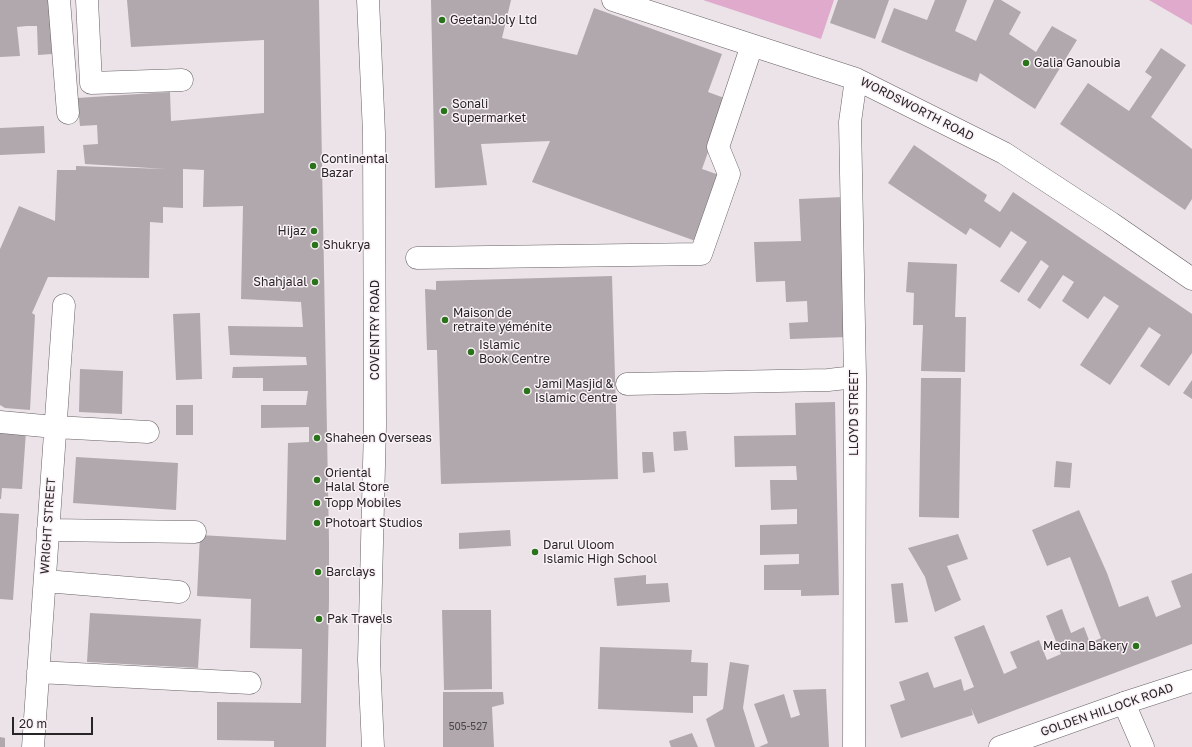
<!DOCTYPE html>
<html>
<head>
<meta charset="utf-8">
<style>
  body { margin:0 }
  #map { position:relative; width:1192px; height:747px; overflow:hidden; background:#ebe3e8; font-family:"Golos Text",sans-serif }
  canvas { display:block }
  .scale { position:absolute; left:12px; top:717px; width:81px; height:18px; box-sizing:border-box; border:2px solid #282527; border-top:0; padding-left:5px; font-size:12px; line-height:14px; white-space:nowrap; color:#282527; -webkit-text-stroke:3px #f9f0f5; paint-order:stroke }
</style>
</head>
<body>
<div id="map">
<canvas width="1192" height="747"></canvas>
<div class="scale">20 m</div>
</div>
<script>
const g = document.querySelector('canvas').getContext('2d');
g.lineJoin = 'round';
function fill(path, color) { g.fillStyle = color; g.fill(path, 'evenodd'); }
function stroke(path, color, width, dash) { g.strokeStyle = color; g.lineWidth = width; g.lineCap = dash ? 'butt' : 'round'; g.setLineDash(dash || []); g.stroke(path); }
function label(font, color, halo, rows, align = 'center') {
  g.font = font + ' "Golos Text",sans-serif'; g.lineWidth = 3; g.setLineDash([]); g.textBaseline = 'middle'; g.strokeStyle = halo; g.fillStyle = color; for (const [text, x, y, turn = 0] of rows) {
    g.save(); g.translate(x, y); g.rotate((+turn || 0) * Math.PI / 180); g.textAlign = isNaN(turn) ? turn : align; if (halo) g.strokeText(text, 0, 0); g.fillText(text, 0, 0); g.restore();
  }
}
const green = new Path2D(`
  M 703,0 L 834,0 L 821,39 Z
  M 1149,0 L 1192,0 L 1192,25 Z`);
const building = new Path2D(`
  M 0,0 L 49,0 L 52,54 L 38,55 L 37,26 L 27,26 L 17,27 L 20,56 L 0,57 Z
  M 127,0 L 319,0 L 329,541 L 329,601 L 326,747 L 274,747 L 274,741 L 217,740 L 217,702 L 301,703 L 302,649 L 250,648 L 251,599 L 197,596 L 200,535 L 286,540 L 288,443 L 309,442 L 309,427 L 261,428 L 261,405 L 306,405 L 308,391 L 263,391 L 263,378 L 232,378 L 233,367 L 307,365 L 306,357 L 230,355 L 228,326 L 303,327 L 301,302 L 241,299 L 243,206 L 203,207 L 204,170 L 183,169 L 183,208 L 163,207 L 163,223 L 150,222 L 149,278 L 48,277 L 32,313 L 35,315 L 30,410 L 5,408 L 0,405 L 0,249 L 19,206 L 55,221 L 57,170 L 76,170 L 76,166 L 166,169 L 85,164 L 83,145 L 98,144 L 97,125 L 80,126 L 77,98 L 170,92 L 171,121 L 264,113 L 264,40 L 131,47 Z
  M 431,0 L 511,0 L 502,38 L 577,55 L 594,8 L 722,54 L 708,92 L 727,99 L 702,169 L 725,177 L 701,243 L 532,182 L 550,141 L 481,144 L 487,185 L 435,188 Z
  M 838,0 L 889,0 L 875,39 L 830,23 Z
  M 935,0 L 967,0 L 955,31 L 976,41 L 994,0 L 1001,0 L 1021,12 L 1009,34 L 1036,52 L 1052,26 L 1077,40 L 1035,109 L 980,73 L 977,82 L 881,42 L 894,8 L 927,20 Z
  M 1161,48 L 1186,65 L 1151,117 L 1192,149 L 1192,199 L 1185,210 L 1060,124 L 1088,83 L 1129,111 L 1152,77 L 1145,72 Z
  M 44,126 L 45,153 L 0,155 L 0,128 Z
  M 914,145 L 987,195 L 984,201 L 1000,212 L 1013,192 L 1192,314 L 1192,353 L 1169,386 L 1140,366 L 1161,335 L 1149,327 L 1110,385 L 1080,365 L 1119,306 L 1104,296 L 1088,319 L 1062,301 L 1074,282 L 1063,275 L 1040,309 L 1027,300 L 1049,266 L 1041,260 L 1019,293 L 1000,281 L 1027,242 L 1011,231 L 1000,248 L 970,228 L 966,235 L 888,183 Z
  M 843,197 L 848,337 L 790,339 L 789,323 L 808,322 L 807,301 L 786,302 L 785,281 L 756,282 L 754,242 L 801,241 L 799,199 Z
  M 908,262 L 957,264 L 955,317 L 966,317 L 965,372 L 921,371 L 923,325 L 913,325 L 914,293 L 906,292 Z
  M 612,276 L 618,479 L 441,484 L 437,350 L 427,350 L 425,289 L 436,290 L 436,281 Z
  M 200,313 L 202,379 L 176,380 L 173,314 Z
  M 80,369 L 123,371 L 122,414 L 79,412 Z
  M 921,378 L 961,378 L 959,518 L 919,517 Z
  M 1192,380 L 1192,399 L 1183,393 Z
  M 835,402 L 839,595 L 801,596 L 801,590 L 764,590 L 764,565 L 799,564 L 799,554 L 760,555 L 760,525 L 797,524 L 797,509 L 771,510 L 770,480 L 797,480 L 796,466 L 735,467 L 734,436 L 796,435 L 795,403 Z
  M 176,405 L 193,405 L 193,435 L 176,435 Z
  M 0,429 L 26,431 L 22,489 L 2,488 L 1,499 L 0,499 Z
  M 686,431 L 688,450 L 674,451 L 673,432 Z
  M 642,452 L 653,452 L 655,472 L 643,473 Z
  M 76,457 L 178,463 L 176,510 L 73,503 Z
  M 1056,461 L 1072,463 L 1070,488 L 1054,487 Z
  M 1079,510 L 1107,573 L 1119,607 L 1148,596 L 1156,617 L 1181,607 L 1171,581 L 1192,573 L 1192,644 L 978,724 L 971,708 L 973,715 L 901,738 L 890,705 L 905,700 L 899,682 L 928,672 L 934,688 L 961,679 L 964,691 L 974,687 L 954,637 L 984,625 L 1004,674 L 1017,668 L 1010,652 L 1039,640 L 1047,660 L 1061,654 L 1046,616 L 1062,609 L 1071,633 L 1084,627 L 1090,643 L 1101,638 L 1070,557 L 1047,566 L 1032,530 Z
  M 0,513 L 19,514 L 13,600 L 0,599 Z
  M 510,530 L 511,546 L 459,549 L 459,533 Z
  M 958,534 L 968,559 L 947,566 L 961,600 L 935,612 L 925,577 L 908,548 Z
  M 646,575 L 646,584 L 668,583 L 670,602 L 617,606 L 614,578 Z
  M 903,583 L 908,622 L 895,623 L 891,584 Z
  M 442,610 L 491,610 L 492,689 L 444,690 Z
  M 90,613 L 201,619 L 198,668 L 87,662 Z
  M 600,647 L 692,650 L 691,662 L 708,663 L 707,696 L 693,696 L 693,713 L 598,709 Z
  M 730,662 L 749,665 L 743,708 L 755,747 L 715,747 L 706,719 L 723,709 Z
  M 826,689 L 829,747 L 759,747 L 768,743 L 754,704 L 784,694 L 791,718 L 800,715 L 793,690 Z
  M 443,692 L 503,692 L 504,704 L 492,707 L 494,747 L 443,747 Z
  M 692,733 L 698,747 L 671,747 L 669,741 Z
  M 0,737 L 5,738 L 5,747 L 0,747 Z`);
const minor = new Path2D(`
  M 59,0 L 68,113
  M 87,0 L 91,83 L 182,80
  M 368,0 L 374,133 L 375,426 L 369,660 L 373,747
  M 613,0 L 856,79 L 1004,153 L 1111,223 L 1192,279
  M 417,258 L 701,254 L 729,174 L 718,147 L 752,45
  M 627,384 L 828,380 L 855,377
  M 0,422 L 55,427 L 148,432
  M 48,530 L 195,532
  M 45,581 L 179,592
  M 38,672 L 250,683
  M 1124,703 L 1143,747
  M 33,747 L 64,305
  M 854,747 L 855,377 L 850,122 L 856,79`);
const major = new Path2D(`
  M 1000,747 L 1124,703 L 1192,681`);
const markers = [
  [442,20,4,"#29741a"],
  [1026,63,4,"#29741a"],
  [444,111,4,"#29741a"],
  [313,166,4,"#29741a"],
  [314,231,4,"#29741a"],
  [315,245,4,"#29741a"],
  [315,282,4,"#29741a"],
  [445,320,4,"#29741a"],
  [471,352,4,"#29741a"],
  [527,391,4,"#29741a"],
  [317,438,4,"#29741a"],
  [317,480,4,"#29741a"],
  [317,503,4,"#29741a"],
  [317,523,4,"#29741a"],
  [535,552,4,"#29741a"],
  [318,572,4,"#29741a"],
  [319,619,4,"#29741a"],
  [1136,646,4,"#29741a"]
];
const numberNames = [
  ["505-527",468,727]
];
const poiNames = [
  ["GeetanJoly Ltd",450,20],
  ["Galia Ganoubia",1034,63],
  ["Sonali",452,104],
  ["Supermarket",452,118],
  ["Continental",321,159],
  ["Bazar",321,173],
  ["Hijaz",306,231,"right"],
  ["Shukrya",323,245],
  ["Shahjalal",307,282,"right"],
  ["Maison de",453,313],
  ["retraite yéménite",453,327],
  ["Islamic",479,345],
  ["Book Centre",479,359],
  ["Jami Masjid &",535,384],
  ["Islamic Centre",535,398],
  ["Shaheen Overseas",325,438],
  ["Oriental",325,473],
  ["Halal Store",325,487],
  ["Topp Mobiles",325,503],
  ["Photoart Studios",325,523],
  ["Darul Uloom",543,545],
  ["Islamic High School",543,559],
  ["Barclays",326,572],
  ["Pak Travels",327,619],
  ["Medina Bakery",1128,646,"right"]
];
const streetNames = [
  ["WORDSWORTH ROAD",917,109,27],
  ["COVENTRY ROAD",375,330,-90],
  ["LLOYD STREET",854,413,-90],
  ["WRIGHT STREET",48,526,-86],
  ["GOLDEN HILLOCK ROAD",1107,710,-19]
];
fill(green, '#dfaacc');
fill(building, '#b0a8ad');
stroke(minor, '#676065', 23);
stroke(major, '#676065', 23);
stroke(minor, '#fff', 22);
stroke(major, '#fff', 22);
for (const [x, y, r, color] of markers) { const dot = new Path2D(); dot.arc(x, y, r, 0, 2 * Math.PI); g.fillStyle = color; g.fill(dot); stroke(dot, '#f9f0f5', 1.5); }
label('10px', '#4a4648', null, numberNames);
label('12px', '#282527', '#f9f0f5', poiNames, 'left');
label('12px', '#282527', '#f9f0f5', streetNames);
</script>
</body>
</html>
